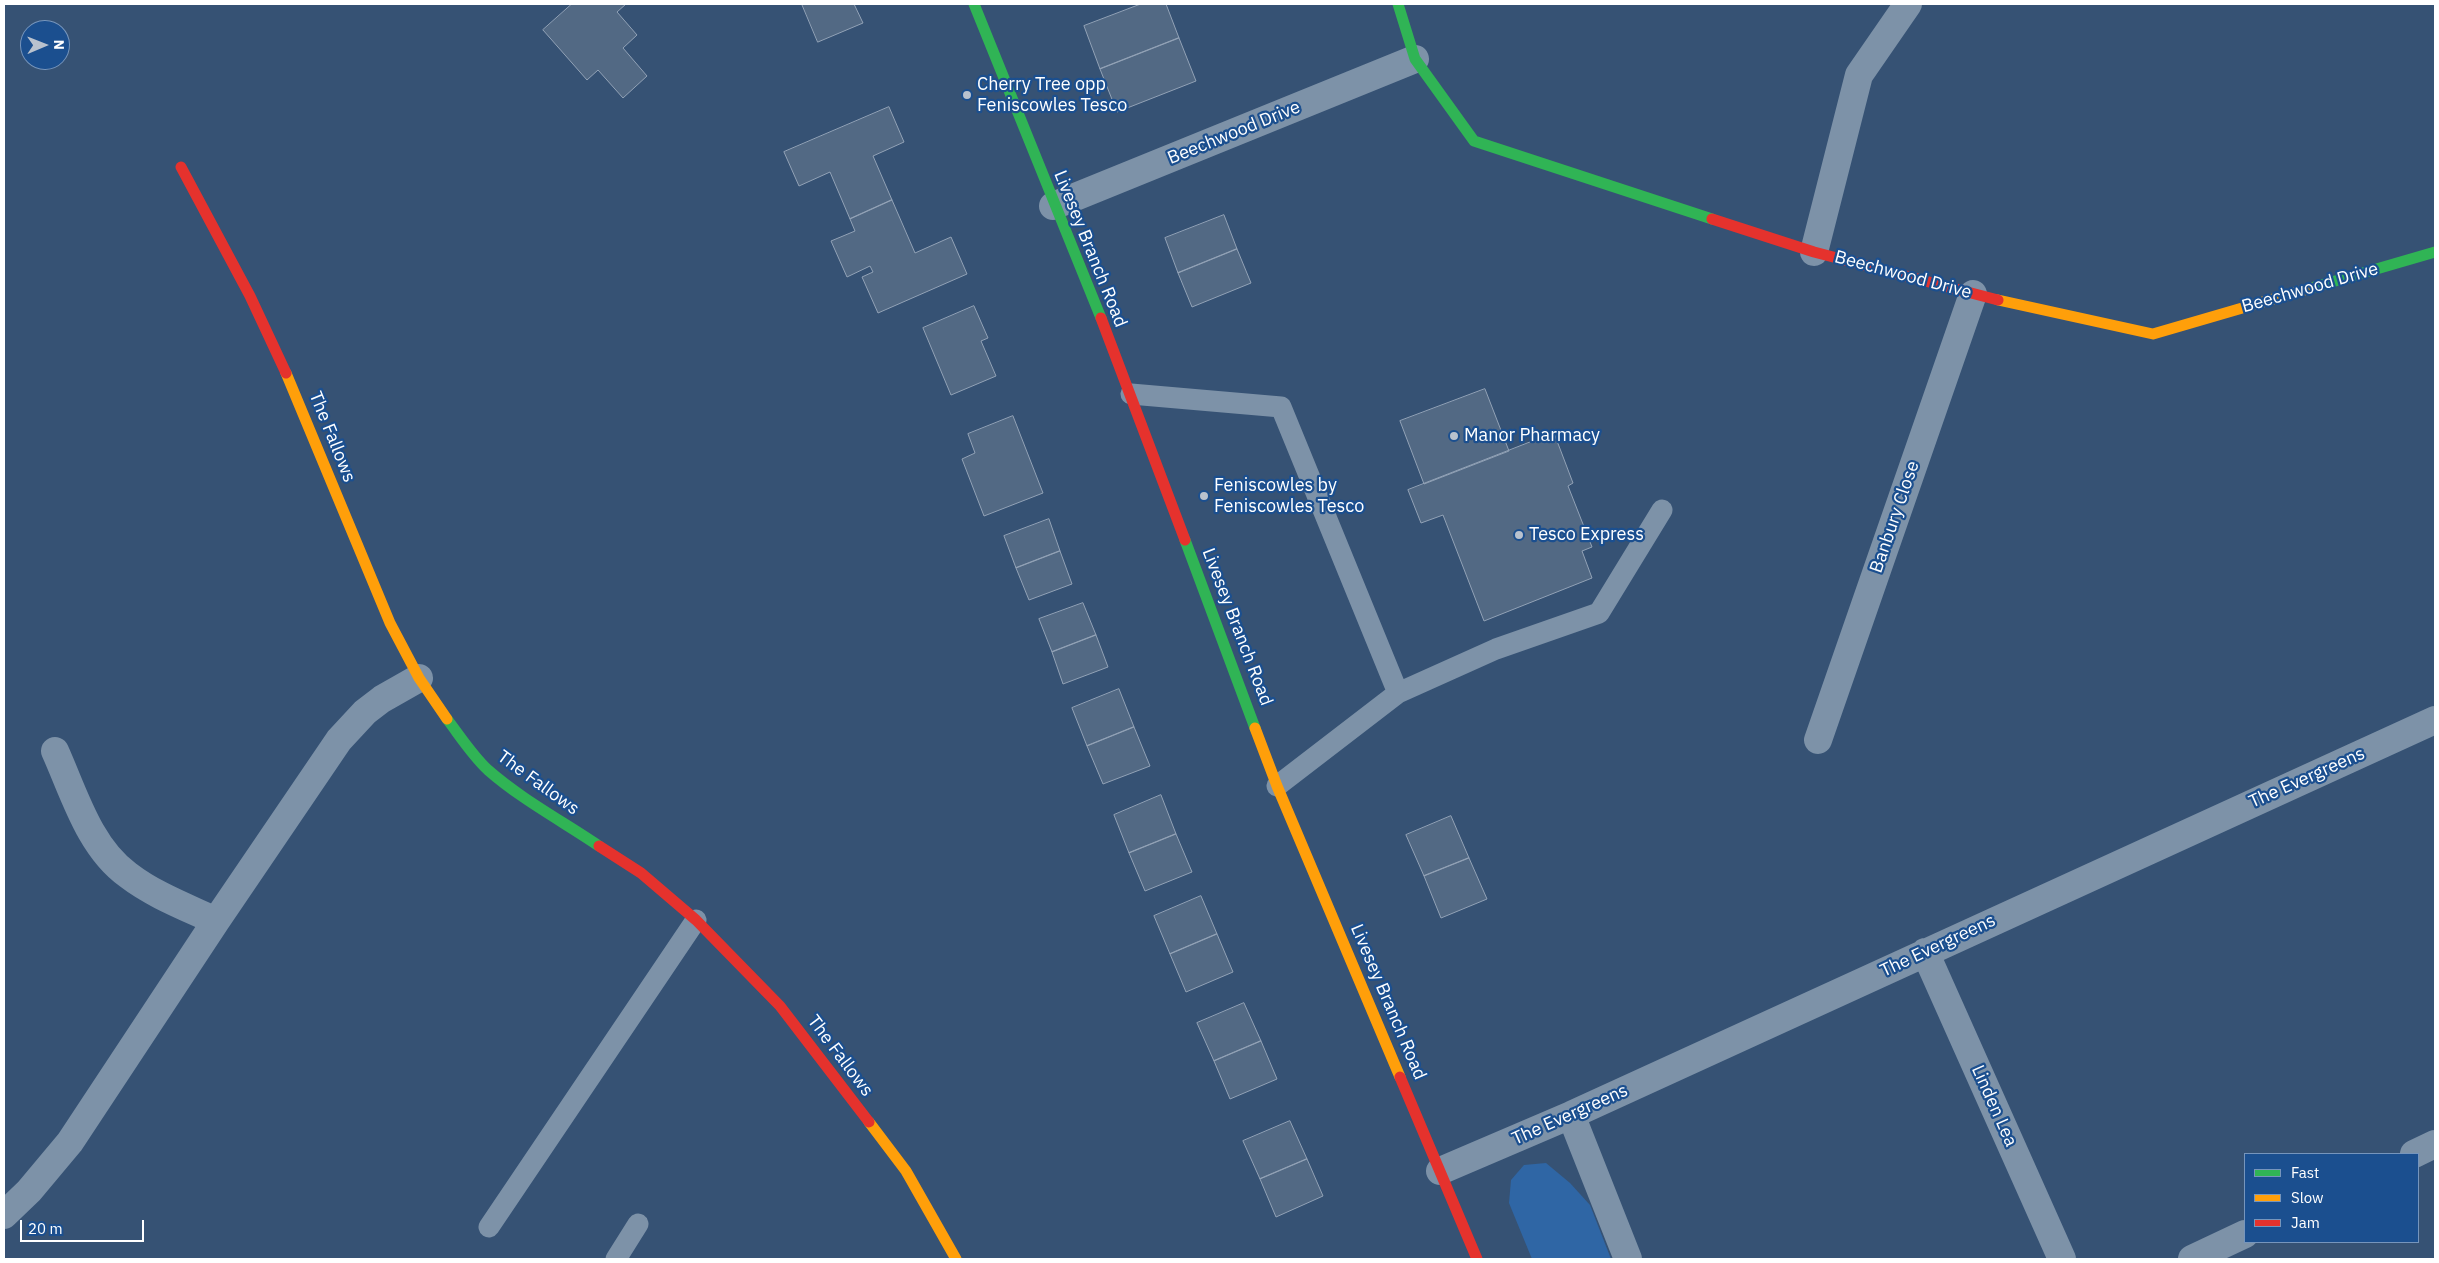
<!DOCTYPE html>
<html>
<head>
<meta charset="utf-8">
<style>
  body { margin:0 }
  #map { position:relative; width:2439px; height:1263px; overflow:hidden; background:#365274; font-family:"IBM Plex Sans",sans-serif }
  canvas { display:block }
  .frame { position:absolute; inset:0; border:5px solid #fff; pointer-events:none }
  .legend { position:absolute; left:2244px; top:1153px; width:175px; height:90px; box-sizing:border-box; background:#1b4f8f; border:1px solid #7695bc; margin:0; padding:6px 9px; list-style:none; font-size:15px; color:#fff }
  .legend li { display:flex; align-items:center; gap:10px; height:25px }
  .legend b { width:25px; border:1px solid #7695bc }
  .north { position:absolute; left:20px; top:20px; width:50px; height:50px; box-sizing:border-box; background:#1b4f8f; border:1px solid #7695bc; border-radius:50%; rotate:89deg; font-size:14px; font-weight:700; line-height:20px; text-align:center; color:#fff }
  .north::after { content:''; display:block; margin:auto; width:18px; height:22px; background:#b9c2ce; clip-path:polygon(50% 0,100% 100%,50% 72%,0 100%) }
  .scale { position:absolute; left:20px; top:1220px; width:124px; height:22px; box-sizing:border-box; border:2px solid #fff; border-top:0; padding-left:6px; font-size:15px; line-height:18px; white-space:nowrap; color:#fff; -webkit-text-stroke:4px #1b4f8f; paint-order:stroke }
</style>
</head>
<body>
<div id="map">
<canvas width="2439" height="1263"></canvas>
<div class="frame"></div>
<ul class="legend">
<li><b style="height:6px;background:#30b455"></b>Fast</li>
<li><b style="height:6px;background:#ff9f0a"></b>Slow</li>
<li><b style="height:6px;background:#e5322d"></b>Jam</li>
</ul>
<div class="north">N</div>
<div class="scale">20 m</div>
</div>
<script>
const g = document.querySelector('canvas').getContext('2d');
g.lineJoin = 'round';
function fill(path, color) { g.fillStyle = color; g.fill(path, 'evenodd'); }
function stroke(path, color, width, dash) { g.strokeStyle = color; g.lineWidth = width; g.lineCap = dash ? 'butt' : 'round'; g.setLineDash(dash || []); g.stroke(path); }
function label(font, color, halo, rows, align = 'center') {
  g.font = font + ' "IBM Plex Sans",sans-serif'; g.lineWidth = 4.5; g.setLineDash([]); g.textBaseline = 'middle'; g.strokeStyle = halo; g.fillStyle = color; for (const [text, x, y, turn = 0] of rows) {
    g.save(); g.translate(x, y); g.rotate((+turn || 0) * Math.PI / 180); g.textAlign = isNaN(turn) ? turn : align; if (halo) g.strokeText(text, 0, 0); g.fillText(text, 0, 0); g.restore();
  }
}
const green = new Path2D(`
  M 1546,1163 L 1570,1183 L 1590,1205 L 1611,1259 L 1532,1259 L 1509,1203 L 1511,1180 L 1524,1165 Z`);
const building = new Path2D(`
  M 572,4 L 626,4 L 617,12 L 637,35 L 623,48 L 647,76 L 623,98 L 598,70 L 587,80 L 543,30 Z
  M 802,4 L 854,4 L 863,23 L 818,42 Z
  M 1141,4 L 1166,4 L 1179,38 L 1100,69 L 1084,26 Z
  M 1179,38 L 1196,81 L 1117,112 L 1100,69 Z
  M 889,107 L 904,142 L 873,156 L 892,200 L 850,219 L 830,172 L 799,186 L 784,152 Z
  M 892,200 L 915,253 L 951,237 L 967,274 L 878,313 L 862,277 L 873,272 L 870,266 L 847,277 L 831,241 L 855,231 L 850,219 Z
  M 1224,215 L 1237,249 L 1178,273 L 1165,238 Z
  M 1237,249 L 1251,283 L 1192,307 L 1178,273 Z
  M 974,306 L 988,338 L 981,341 L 996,376 L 951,395 L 923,328 Z
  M 1485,389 L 1509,451 L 1424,484 L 1400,421 Z
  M 1013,416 L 1043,493 L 984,516 L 962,459 L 975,453 L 968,434 Z
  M 1554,433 L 1573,483 L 1568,486 L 1592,547 L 1582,551 L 1592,578 L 1484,621 L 1443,515 L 1421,523 L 1408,490 Z
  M 1049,519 L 1060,551 L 1016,568 L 1004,536 Z
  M 1060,551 L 1072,584 L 1029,600 L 1016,568 Z
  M 1083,603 L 1096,635 L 1052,652 L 1039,619 Z
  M 1096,635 L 1108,667 L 1063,684 L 1052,652 Z
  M 1119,689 L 1134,727 L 1087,746 L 1072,708 Z
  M 1134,727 L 1150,766 L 1103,784 L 1087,746 Z
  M 1161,795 L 1176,834 L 1129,853 L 1114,815 Z
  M 1451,816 L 1469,858 L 1424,876 L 1406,835 Z
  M 1176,834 L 1192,872 L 1145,891 L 1129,853 Z
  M 1469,858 L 1487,899 L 1441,918 L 1424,876 Z
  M 1201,896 L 1217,934 L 1170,954 L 1154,916 Z
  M 1217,934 L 1233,972 L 1186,992 L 1170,954 Z
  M 1244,1003 L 1261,1041 L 1214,1061 L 1197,1023 Z
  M 1261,1041 L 1277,1079 L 1230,1099 L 1214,1061 Z
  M 1290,1121 L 1307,1159 L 1260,1179 L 1243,1141 Z
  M 1307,1159 L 1323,1196 L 1276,1217 L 1260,1179 Z`);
const lane = new Path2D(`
  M 1131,394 L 1281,407 L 1398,693 L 1277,786
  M 1398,693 L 1496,649 L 1599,613 L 1662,510
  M 489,1227 L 696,920
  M 616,1259 L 638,1224`);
const street = new Path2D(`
  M 1053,206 L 1415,59
  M 1814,252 L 1859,75 L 1908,4
  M 1818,740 L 1973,294
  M 55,751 C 74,793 89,847 128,875 C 154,895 186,907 216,921
  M 1925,952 L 2062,1259
  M 1571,1115 L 1628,1259
  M 2414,1154 L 2435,1144
  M 1440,1171 L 1571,1115 L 2435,720
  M 4,1215 L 29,1191 L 70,1142 L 216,921 L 339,740 L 365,712 L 382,699 L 419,678
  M 2192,1259 L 2245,1234`);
const fast = new Path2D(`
  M 974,4 L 1101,318
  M 1398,4 L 1415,59 L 1474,141 L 1712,219
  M 2311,288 L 2435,252
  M 1185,540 L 1255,728
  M 447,719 C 460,736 472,755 488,770 C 521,799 562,821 599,846`);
const slow = new Path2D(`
  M 1998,300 L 2153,334 L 2311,288
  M 286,373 L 390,623 L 419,678 L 447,719
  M 1255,728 L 1277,786 L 1400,1077
  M 869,1122 L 906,1171 L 956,1259`);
const jam = new Path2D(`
  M 181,167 L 250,296 L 286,373
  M 1712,219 L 1814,252 L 1998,300
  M 1101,318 L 1185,540
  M 599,846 L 641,873 L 696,920 L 780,1006 L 869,1122
  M 1400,1077 L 1477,1259`);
const markers = [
  [967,95,5,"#b9c2ce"],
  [1454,436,5,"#b9c2ce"],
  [1204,496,5,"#b9c2ce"],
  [1519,535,5,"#b9c2ce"]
];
const poiNames = [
  ["Cherry Tree opp",977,85],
  ["Feniscowles Tesco",977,106],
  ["Manor Pharmacy",1464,436],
  ["Feniscowles by",1214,486],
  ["Feniscowles Tesco",1214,507],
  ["Tesco Express",1529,535]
];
const streetNames = [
  ["Beechwood Drive",1234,133,-22],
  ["Livesey Branch Road",1090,249,68],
  ["Beechwood Drive",1903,275,15],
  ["Beechwood Drive",2310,288,-16],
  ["The Fallows",332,437,68],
  ["Banbury Close",1895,517,-71],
  ["Livesey Branch Road",1237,627,69],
  ["The Evergreens",2307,778,-24],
  ["The Fallows",538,783,36],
  ["The Evergreens",1938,946,-25],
  ["Livesey Branch Road",1388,1002,67],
  ["The Fallows",840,1056,53],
  ["Linden Lea",1994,1106,66],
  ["The Evergreens",1570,1115,-24]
];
fill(green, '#2f66a5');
fill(building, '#526984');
stroke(building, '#92a2b6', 1);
stroke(lane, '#7d92a8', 21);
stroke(street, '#7d92a8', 28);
stroke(fast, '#30b455', 11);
stroke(slow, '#ff9f0a', 11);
stroke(jam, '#e5322d', 11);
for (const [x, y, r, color] of markers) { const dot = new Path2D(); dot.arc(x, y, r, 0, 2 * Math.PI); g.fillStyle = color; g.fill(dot); stroke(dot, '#1b4f8f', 2); }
label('18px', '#fff', '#1b4f8f', poiNames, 'left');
label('18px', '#fff', '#1b4f8f', streetNames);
</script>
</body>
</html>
